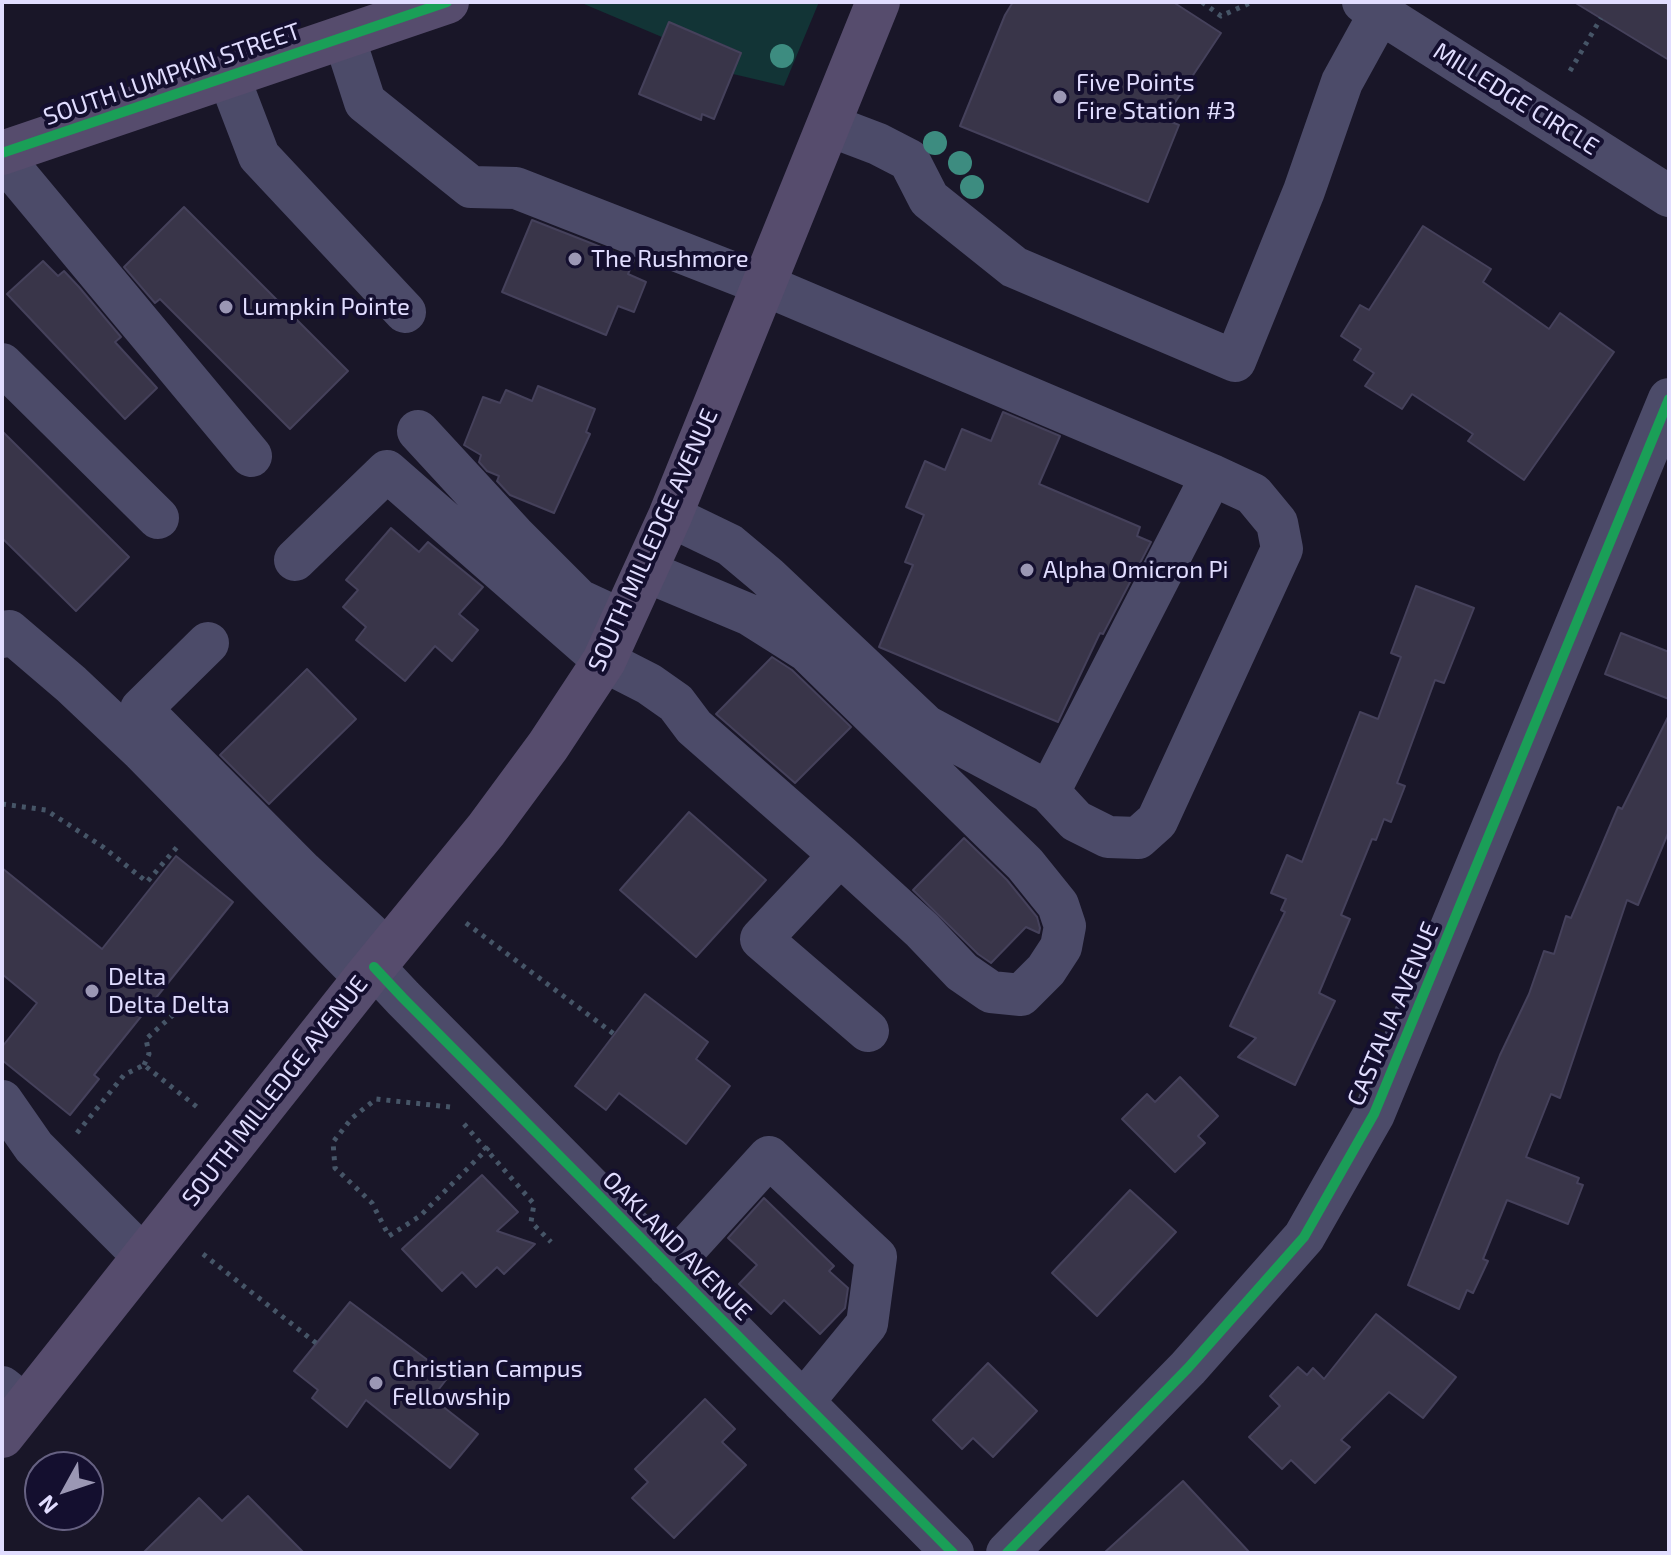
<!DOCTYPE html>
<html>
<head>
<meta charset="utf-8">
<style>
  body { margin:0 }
  #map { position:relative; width:1671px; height:1555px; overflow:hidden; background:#191628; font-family:"Exo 2",sans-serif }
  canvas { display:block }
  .frame { position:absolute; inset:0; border:4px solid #e1ddff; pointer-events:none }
  .north { position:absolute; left:24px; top:1451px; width:80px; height:80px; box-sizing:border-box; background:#140f2f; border:2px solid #666182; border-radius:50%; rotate:230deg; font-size:22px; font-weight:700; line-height:32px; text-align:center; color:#e1ddff }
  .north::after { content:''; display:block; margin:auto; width:28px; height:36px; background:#9b97b4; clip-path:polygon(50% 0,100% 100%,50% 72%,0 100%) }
</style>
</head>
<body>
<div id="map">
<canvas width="1671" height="1555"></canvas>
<div class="frame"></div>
<div class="north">N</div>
</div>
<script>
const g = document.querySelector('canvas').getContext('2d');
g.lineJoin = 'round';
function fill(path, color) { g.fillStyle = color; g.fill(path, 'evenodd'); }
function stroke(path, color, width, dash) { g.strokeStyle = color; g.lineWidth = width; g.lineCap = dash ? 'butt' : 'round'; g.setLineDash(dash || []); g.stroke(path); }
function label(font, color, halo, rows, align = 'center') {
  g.font = font + ' "Exo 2",sans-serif'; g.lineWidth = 8; g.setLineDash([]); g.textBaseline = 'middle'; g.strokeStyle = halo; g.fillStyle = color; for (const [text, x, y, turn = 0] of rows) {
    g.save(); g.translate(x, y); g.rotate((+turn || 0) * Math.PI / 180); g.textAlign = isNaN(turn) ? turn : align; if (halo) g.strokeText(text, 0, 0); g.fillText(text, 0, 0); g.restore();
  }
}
const green = new Path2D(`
  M 592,2 L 819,2 L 784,86 L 733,74 L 741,52 L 669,22 L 662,37 L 584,4 Z`);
const building = new Path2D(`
  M 1013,2 L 1173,2 L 1221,33 L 1164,119 L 1179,125 L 1148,202 L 960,126 L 1005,15 Z
  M 1574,2 L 1669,2 L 1669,60 Z
  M 669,22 L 741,53 L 714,119 L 702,114 L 701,120 L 639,94 Z
  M 184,207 L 348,371 L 290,429 L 160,299 L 155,303 L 124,267 Z
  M 532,220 L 634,260 L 628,274 L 646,282 L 634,312 L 618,306 L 606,335 L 502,292 Z
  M 1423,226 L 1491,269 L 1483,282 L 1549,329 L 1560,313 L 1614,352 L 1524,480 L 1468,441 L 1473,434 L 1412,394 L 1402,409 L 1365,386 L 1374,373 L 1354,360 L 1361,349 L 1341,336 L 1360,305 L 1369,310 Z
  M 43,261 L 58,276 L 64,271 L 79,287 L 121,337 L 115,342 L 157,388 L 125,419 L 7,294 Z
  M 538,386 L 595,409 L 586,432 L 590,434 L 554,513 L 510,495 L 497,481 L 499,476 L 487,471 L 479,462 L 481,455 L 464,445 L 483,397 L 500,403 L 506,390 L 532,401 Z
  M 1003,412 L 1060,436 L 1039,484 L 1140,527 L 1137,536 L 1151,542 L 1103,634 L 1100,633 L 1058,722 L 879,647 L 913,565 L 905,562 L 924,515 L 906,507 L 925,461 L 945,470 L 962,429 L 991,441 Z
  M 2,431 L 129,557 L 76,611 L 2,538 Z
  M 391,528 L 419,552 L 428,542 L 483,587 L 459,614 L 478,630 L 452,661 L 435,646 L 405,681 L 356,640 L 366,627 L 343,607 L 358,590 L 346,580 Z
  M 1416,586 L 1474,608 L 1444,683 L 1435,680 L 1397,783 L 1405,786 L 1391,822 L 1384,819 L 1376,840 L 1372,839 L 1341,915 L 1350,919 L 1319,993 L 1335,1001 L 1295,1085 L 1238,1057 L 1256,1038 L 1230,1026 L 1285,912 L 1281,910 L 1286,899 L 1271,893 L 1287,855 L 1302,862 L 1360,712 L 1378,719 L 1401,657 L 1391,653 Z
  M 1621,633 L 1669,652 L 1669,699 L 1605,674 Z
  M 772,657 L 792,670 L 851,727 L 795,783 L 716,714 Z
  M 307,669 L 356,719 L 269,804 L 220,755 Z
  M 1669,715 L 1669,831 L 1638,905 L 1627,900 L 1560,1098 L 1551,1094 L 1526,1157 L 1579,1178 L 1577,1183 L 1583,1185 L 1568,1224 L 1507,1200 L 1483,1259 L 1488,1261 L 1473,1293 L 1467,1290 L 1459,1309 L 1408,1285 L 1500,1055 L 1529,994 L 1544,951 L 1554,954 L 1566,916 L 1571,918 L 1618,807 L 1622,809 Z
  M 689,812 L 766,880 L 696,957 L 620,890 Z
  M 964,838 L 1007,880 L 1037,917 L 1040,928 L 1039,933 L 1026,927 L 991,963 L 978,954 L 913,890 Z
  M 176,856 L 233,902 L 94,1075 L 99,1079 L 70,1115 L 2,1060 L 2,1047 L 37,1003 L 2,974 L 2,868 L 102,949 Z
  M 645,994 L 708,1042 L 696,1059 L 730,1086 L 686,1144 L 619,1093 L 606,1110 L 575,1086 Z
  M 1180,1077 L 1218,1116 L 1198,1136 L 1205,1143 L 1175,1172 L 1122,1119 L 1147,1094 L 1155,1102 Z
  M 482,1175 L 518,1212 L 497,1231 L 535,1244 L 504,1274 L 497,1267 L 476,1287 L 462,1272 L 442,1291 L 402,1249 Z
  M 1130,1190 L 1176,1232 L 1097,1316 L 1052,1273 Z
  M 764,1198 L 834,1266 L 829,1271 L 848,1288 L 845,1308 L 820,1334 L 784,1300 L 771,1314 L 739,1284 L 757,1265 L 728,1238 Z
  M 350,1302 L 449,1376 L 432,1398 L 478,1434 L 450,1468 L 366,1400 L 347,1427 L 312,1398 L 318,1390 L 294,1371 Z
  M 1376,1314 L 1456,1377 L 1423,1418 L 1389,1392 L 1341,1440 L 1350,1447 L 1315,1483 L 1291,1460 L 1282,1469 L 1249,1437 L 1280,1406 L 1270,1396 L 1298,1367 L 1307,1375 L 1313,1368 L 1324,1379 Z
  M 988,1363 L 1037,1411 L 993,1457 L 973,1438 L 962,1449 L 933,1420 Z
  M 705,1399 L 735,1429 L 722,1442 L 746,1465 L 674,1538 L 632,1498 L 648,1482 L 635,1469 Z
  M 1183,1481 L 1250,1553 L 1104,1553 Z
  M 248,1496 L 304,1553 L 143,1553 L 199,1498 L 222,1521 Z`);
const path = new Path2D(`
  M 1202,2 L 1221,16 L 1252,2
  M 1570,71 L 1601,18
  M 2,804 L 46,810 L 103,847 L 147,882 L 177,847
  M 466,923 L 614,1034
  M 144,1065 L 149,1054 L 146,1039 L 191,999
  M 450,1107 L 376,1099 L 352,1118 L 333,1142 L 335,1168 L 372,1203 L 389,1236 L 420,1216 L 490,1146
  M 464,1124 L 534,1204 L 531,1222 L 551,1242
  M 77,1133 L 124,1075 L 144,1065 L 197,1107
  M 203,1254 L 316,1343`);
const minor = new Path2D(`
  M 1363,2 L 1669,196
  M 344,37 L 365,102 L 471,187 L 516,188 L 762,284 L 1212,475 L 1253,494 L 1277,523 L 1282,549 L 1157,821 L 1138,838 L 1108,837 L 1076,821 L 1049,792 L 926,726 L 767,576 L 730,545 L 670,516
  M 228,75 L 259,156 L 405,312
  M 828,125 L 878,144 L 909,160 L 929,199 L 1014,267 L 1235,361 L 1304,191 L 1342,82 L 1380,13
  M 2,157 L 251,456
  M 2,364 L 158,518
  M 418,431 L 514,535 L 579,600 L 622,620
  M 295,560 L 387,471 L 604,661 L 649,684 L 676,703 L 694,727 L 840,855 L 922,930 L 962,972 L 991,992 L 1021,995 L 1046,970 L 1061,947 L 1065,926 L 1058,905 L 1025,864 L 807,651 L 750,615 L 645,571
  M 2,637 L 9,631 L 71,684 L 142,751 L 365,978
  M 208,643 L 141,709 L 303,872 L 387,950
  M 1049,792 L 1212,475
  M 840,855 L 761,939 L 868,1031
  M 374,967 L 403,998 L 953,1553
  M 2,1101 L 34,1147 L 144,1257
  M 669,1267 L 769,1157 L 876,1257 L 867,1324 L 803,1402
  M 2,1387 L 26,1406
  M 1007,1553 L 1188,1368 L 1304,1237 L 1374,1114 L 1669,399`);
const major = new Path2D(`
  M 2,153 L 447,2
  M 2,1436 L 365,978 L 486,830 L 548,746 L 604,661 L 670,516 L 878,2`);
const cycleway = new Path2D(`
  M 2,153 L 447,2
  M 374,967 L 403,998 L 953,1553
  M 1007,1553 L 1188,1368 L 1304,1237 L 1374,1114 L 1669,399`);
const trees = [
  [782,56],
  [935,143],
  [960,163],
  [972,187]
];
const markers = [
  [1060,97,8,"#9b97b4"],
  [575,259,8,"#9b97b4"],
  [226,307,8,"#9b97b4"],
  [1027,570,8,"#9b97b4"],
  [92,991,8,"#9b97b4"],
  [376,1383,8,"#9b97b4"]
];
const streetNames = [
  ["SOUTH LUMPKIN STREET",172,74,-19],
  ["MILLEDGE CIRCLE",1516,99,32],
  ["SOUTH MILLEDGE AVENUE",653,540,-66],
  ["CASTALIA AVENUE",1393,1014,-67],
  ["SOUTH MILLEDGE AVENUE",275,1091,-52],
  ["OAKLAND AVENUE",677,1246,45]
];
const poiNames = [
  ["Five Points",1076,83],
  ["Fire Station #3",1076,111],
  ["The Rushmore",591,259],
  ["Lumpkin Pointe",242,307],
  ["Alpha Omicron Pi",1043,570],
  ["Delta",108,977],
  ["Delta Delta",108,1005],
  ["Christian Campus",392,1369],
  ["Fellowship",392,1397]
];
fill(green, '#123436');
fill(building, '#393549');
stroke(building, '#45415b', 2);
stroke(path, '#465567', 5, [4, 6]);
stroke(minor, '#4c4b69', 42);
stroke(major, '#564c6d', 44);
stroke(cycleway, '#1a9f57', 10);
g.fillStyle = '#3d8c80';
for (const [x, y] of trees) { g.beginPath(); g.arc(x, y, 12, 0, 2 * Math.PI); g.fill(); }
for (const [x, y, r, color] of markers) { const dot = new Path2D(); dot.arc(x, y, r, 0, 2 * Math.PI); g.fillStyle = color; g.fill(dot); stroke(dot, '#140f2f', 3); }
label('24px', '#e1ddff', '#140f2f', streetNames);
label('24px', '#e1ddff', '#140f2f', poiNames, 'left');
</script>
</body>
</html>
